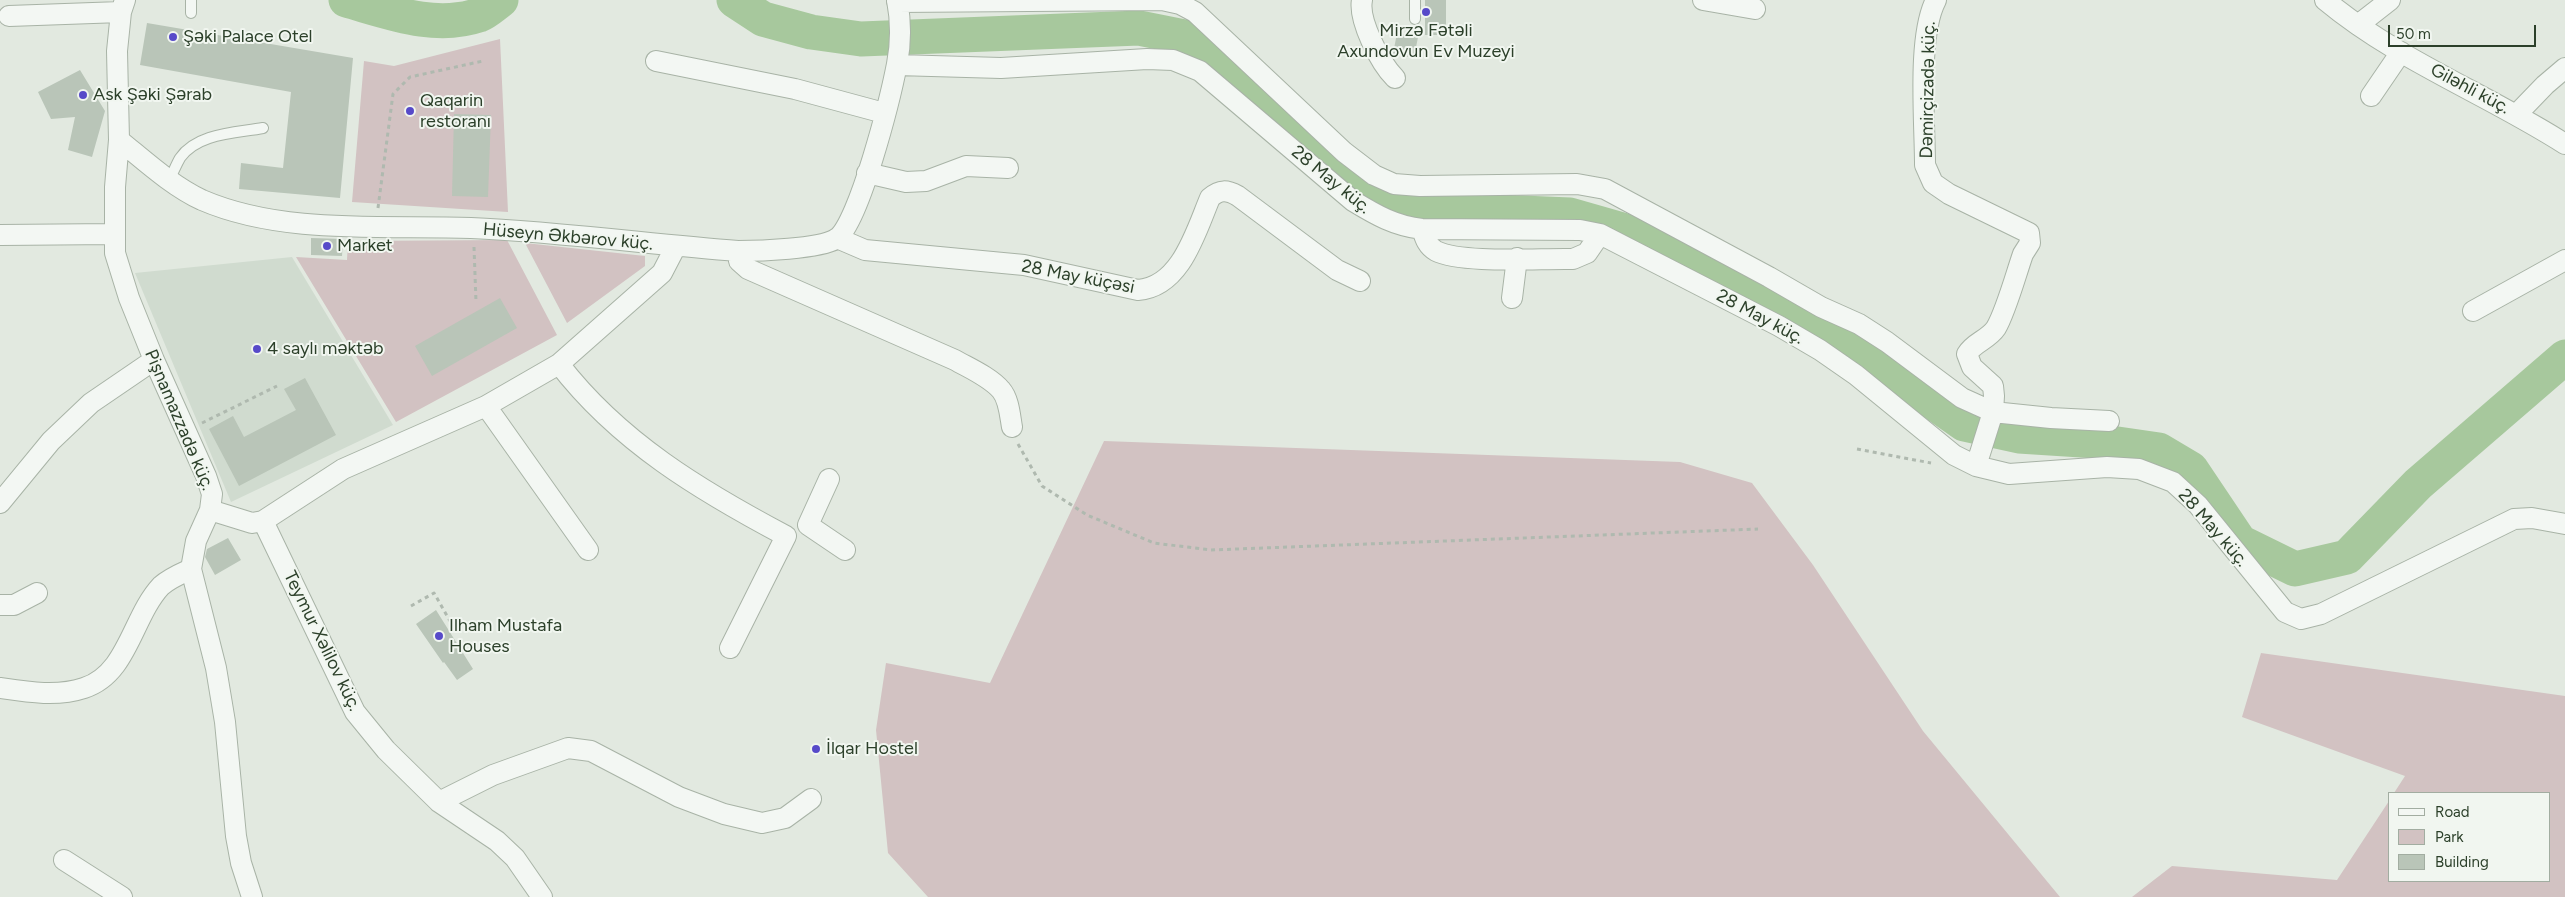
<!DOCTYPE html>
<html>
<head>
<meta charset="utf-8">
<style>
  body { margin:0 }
  #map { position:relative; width:2565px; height:897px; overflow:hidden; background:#e2e9e0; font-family:Figtree,sans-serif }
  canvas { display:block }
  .legend { position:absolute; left:2388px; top:792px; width:162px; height:90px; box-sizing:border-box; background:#f1f6f0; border:1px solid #a2ada1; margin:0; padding:6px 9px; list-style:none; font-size:15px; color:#2c402a }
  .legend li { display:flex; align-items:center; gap:10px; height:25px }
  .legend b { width:25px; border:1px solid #a2ada1 }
  .scale { position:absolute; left:2388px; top:25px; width:148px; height:22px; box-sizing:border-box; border:2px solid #2c402a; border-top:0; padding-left:6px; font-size:15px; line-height:18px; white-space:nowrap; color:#2c402a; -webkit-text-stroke:4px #f1f6f0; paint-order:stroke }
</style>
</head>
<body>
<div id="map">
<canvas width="2565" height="897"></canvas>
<ul class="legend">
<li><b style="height:6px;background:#f3f7f3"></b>Road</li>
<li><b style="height:14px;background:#d2c2c2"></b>Park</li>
<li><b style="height:14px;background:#b9c5b8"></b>Building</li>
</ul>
<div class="scale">50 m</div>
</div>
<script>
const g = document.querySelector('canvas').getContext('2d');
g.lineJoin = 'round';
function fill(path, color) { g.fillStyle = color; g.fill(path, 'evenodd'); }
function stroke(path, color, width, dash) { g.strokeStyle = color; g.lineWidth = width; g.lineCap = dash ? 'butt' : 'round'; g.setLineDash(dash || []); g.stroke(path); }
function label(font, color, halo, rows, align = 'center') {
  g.font = font + ' Figtree,sans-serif'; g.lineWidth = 4; g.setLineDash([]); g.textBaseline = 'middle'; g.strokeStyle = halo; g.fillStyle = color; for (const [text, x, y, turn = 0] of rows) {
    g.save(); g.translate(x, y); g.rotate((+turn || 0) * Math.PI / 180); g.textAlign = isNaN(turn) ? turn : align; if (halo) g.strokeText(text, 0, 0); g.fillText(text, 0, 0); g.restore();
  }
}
const built = new Path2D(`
  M 292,257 L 393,425 L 231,502 L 135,273 Z`);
const green = new Path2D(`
  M 500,39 L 508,212 L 352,202 L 364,61 L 394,66 Z
  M 507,240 L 557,335 L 396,422 L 296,257 L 347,260 L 348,241 Z
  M 525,243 L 645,256 L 645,266 L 567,323 Z
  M 1104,441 L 1680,462 L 1752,483 L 1813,565 L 1923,731 L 2060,897 L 928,897 L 888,853 L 876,730 L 886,663 L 990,683 Z
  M 2261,653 L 2565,696 L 2565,897 L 2132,897 L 2172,866 L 2337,880 L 2389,801 L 2389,881 L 2549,881 L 2549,793 L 2394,793 L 2405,776 L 2242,717 Z`);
const river = new Path2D(`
  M 346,0 C 389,12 435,30 479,15 C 487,12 494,5 501,0
  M 734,0 L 763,19 L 811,32 L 861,39 L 1139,28 L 1184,37 L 1209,52 L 1343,174 L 1396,203 L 1474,211 L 1570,215 L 1626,231 L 1698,264 L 1796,314 L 1874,361 L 1964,424 L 2019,436 L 2097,441 L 2159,450 L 2191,469 L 2240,542 L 2295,569 L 2347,557 L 2418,484 L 2565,357`);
const building = new Path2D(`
  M 1425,0 L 1446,0 L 1446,35 L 1425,35 Z
  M 147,23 L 353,58 L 340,198 L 239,189 L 241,163 L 283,168 L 291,92 L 140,65 Z
  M 1397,33 L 1418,37 L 1414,58 L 1393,54 Z
  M 80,70 L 105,111 L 92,157 L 68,150 L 75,117 L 51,119 L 38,92 Z
  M 454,114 L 491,115 L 488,197 L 452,196 Z
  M 311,238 L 343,239 L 342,256 L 311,255 Z
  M 500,298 L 517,328 L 432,376 L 415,346 Z
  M 305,378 L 336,435 L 239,486 L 209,429 L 233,416 L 244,437 L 296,410 L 284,389 Z
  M 228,538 L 241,560 L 215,575 L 205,557 L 207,549 Z
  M 436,610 L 473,669 L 457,680 L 444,662 L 443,663 L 416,624 Z`);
const path = new Path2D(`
  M 378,208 L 393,94 L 410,77 L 483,61
  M 474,247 L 476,302
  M 202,423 L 277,386
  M 1018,444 L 1042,486 L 1087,515 L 1154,543 L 1211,550 L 1758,529
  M 1857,449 L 1931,463
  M 411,606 L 434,593 L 450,621`);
const service = new Path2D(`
  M 191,13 L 191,0
  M 1415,19 L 1415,0
  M 169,180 C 173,173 176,165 180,158 C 197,133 236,133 263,128`);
const minor = new Path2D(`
  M 125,0 L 121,12 L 117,51 L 119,140 L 115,187 L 115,253 L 129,298 L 154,360 L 206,476 L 212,494 L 210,510 L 196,541 L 191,569 L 216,668 L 225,722 L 236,836 L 241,863 L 252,897
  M 1362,0 C 1358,20 1380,63 1395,78
  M 1703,0 L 1755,9
  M 1936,0 C 1917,36 1925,121 1925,165 L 1933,183 L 1949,194 L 2029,233 L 2030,243 L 2023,254 C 2016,274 2006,311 1996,328 C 1988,340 1974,342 1967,354 L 1972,367 L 1993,386 L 1994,396 L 1993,412 L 1976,466
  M 2325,0 C 2397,60 2487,94 2565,144
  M 897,2 L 1162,0 L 1180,4 L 1195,12 L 1344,152 L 1374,175 L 1394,184 L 1420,186 L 1577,184 L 1605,189 L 1769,277 L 1821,307 L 1859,324 L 1887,342 L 1962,398 L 1993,412 L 2051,418 L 2109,421
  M 9,16 L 121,12
  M 2358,25 L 2390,0
  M 656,61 L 795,89 L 884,113
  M 897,65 L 1001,68 L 1147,59 L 1173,60 L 1200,71 L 1353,201 C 1376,215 1395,226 1422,229 L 1580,230 L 1600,234 L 1779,326 L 1820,350 L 1856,375 L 1954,455 L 1976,466 L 2009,474 L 2107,467 L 2139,469 L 2173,482 L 2198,505 L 2285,612 L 2301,619 L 2321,614 L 2514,519 L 2532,518 L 2565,524
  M 2371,96 L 2401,52
  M 2517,114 L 2545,85 L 2565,68
  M 119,140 C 145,161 172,186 202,200 C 283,235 384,225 471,228 C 560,232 649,244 738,251 C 759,251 819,249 836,239 C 859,225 891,95 897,64 C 901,43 901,21 897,0
  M 867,173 L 906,182 L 926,181 L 966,166 L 1008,168
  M 1422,229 C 1425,238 1427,246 1436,251 C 1462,264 1541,258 1573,259 L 1587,253 L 1600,234
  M 0,235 L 114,234
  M 837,238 L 865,250 L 1024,265 L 1138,290 C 1181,287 1196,231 1210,198 C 1220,189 1227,190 1238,196 L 1337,270 L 1360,281
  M 738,251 L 739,261 L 748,269 L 955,360 C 969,368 990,377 1001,390 C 1009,399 1010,416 1012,427
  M 1512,298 L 1517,258
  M 2473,311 L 2565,260
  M 559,364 C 619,442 701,491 786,536 L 730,648
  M 486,406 L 588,550
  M 829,479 L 808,525 L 845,550
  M 0,503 L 51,441 L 91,403 L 154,360
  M 210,510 L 252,523 L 263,521 L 343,469 L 486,406 L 559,364 L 662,273 L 676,246
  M 263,521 L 355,712 L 386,750 L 439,802 L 497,841 L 515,858 L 542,897
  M 0,605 L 14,605 L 37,593
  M 0,688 C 27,692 57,697 84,688 C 128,674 132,617 161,586 C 170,578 180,574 191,569
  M 439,802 L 493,775 L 568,748 L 591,751 L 679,797 L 724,814 L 762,823 L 785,818 L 811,799
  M 64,860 L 122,897`);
const markers = [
  [1426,12,5,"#574ac9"],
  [173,37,5,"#574ac9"],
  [83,95,5,"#574ac9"],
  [410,111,5,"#574ac9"],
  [327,246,5,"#574ac9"],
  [257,349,5,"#574ac9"],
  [439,636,5,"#574ac9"],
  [816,749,5,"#574ac9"]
];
const poiNames = [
  ["Mirzə Fətəli",1426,31,"center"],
  ["Axundovun Ev Muzeyi",1426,52,"center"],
  ["Şəki Palace Otel",183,37],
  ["Ask Şəki Şərab",93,95],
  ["Qaqarin",420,101],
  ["restoranı",420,122],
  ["Market",337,246],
  ["4 saylı məktəb",267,349],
  ["Ilham Mustafa",449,626],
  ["Houses",449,647],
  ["İlqar Hostel",826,749]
];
const streetNames = [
  ["Giləhli küç.",2470,89,28],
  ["Dəmirçizadə küç.",1928,90,-89],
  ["28 May küç.",1331,180,39],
  ["Hüseyn Əkbərov küç.",568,237,5],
  ["28 May küçəsi",1078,277,11],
  ["28 May küç.",1760,317,28],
  ["Pişnamazzadə küç.",179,420,67],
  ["28 May küç.",2213,528,49],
  ["Teymur Xəlilov küç.",322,641,64]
];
fill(built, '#d0dbcf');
fill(green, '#d2c2c2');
stroke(river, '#a7c89d', 35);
fill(building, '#b9c5b8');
stroke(service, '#a8b3a6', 12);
stroke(minor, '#a8b3a6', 22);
stroke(path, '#afb9af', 3, [4, 4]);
stroke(service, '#f3f7f3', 10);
stroke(minor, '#f3f7f3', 20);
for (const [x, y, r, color] of markers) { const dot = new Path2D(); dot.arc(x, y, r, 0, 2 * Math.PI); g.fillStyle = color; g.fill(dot); stroke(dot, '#f1f6f0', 2); }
label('18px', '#2c402a', '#f1f6f0', poiNames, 'left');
label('18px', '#2c402a', '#f1f6f0', streetNames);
</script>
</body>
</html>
